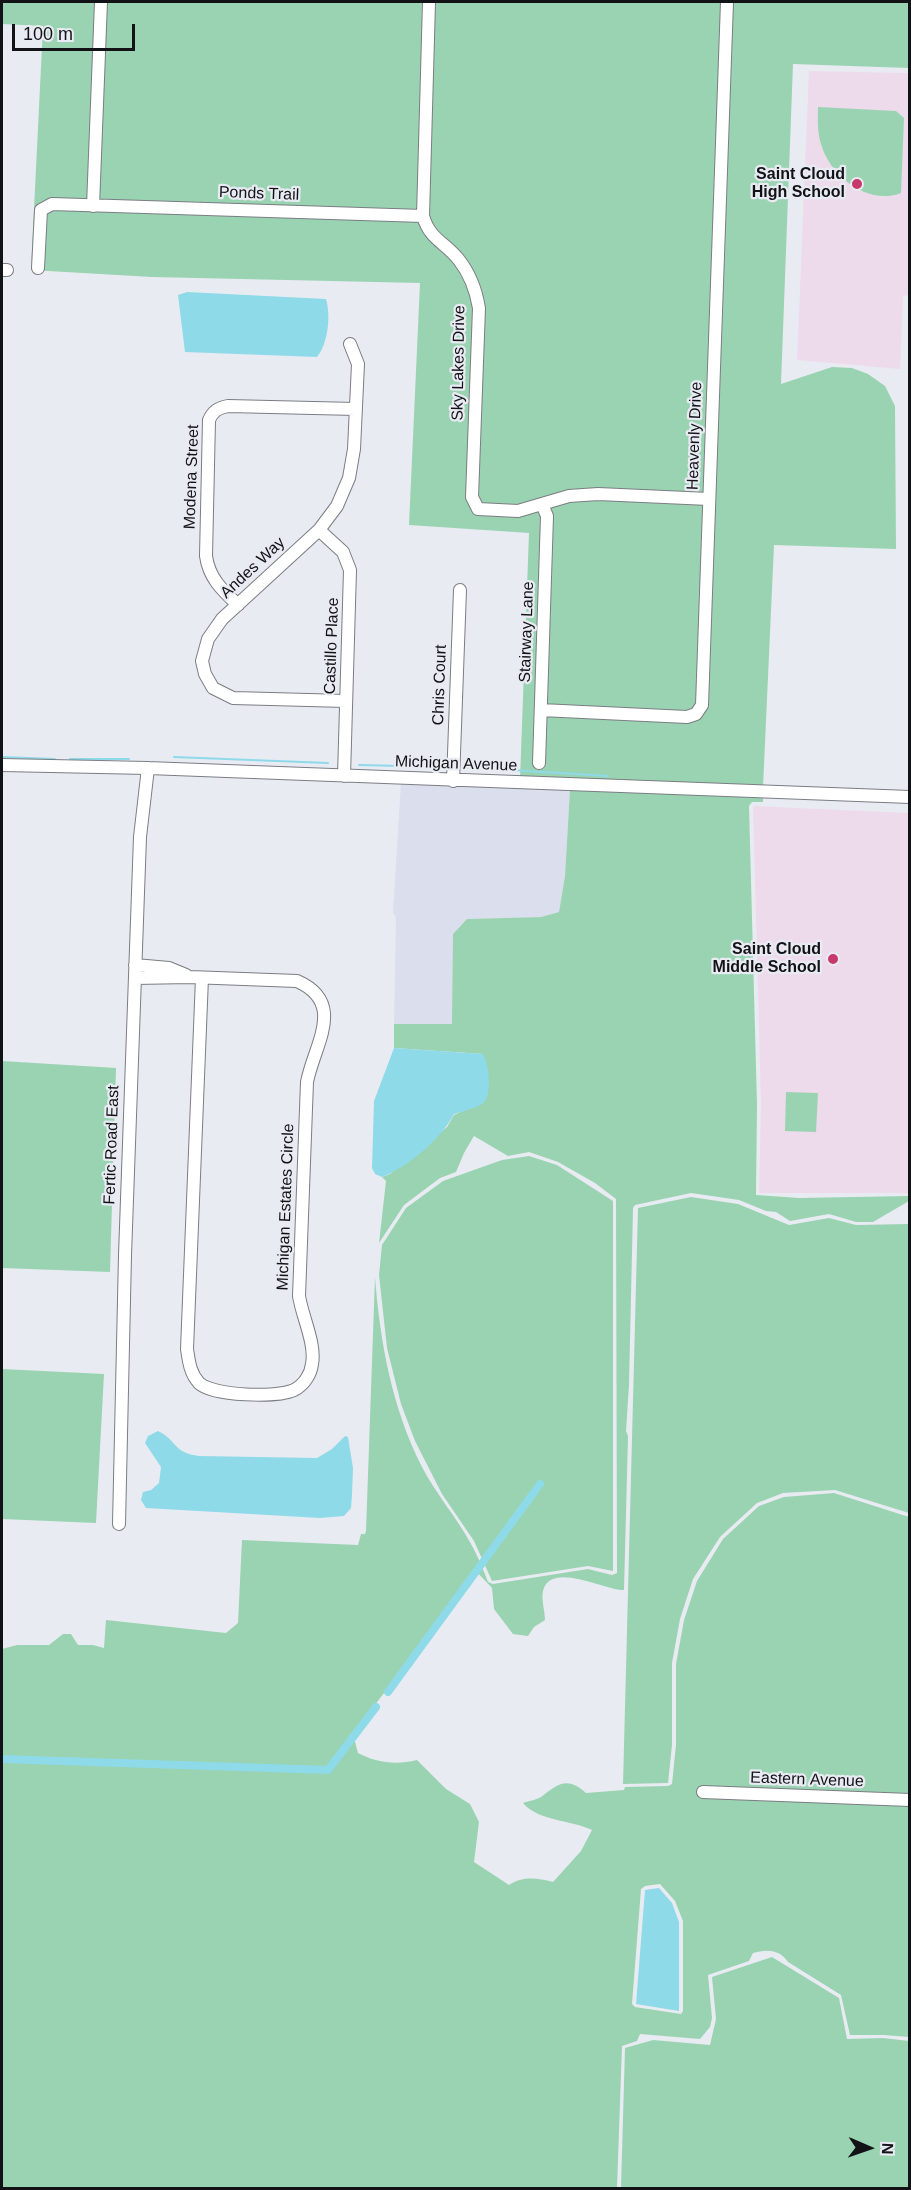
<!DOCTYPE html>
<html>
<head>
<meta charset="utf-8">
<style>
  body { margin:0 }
  #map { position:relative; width:911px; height:2190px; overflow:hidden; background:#e9ebf3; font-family:Helvetica,sans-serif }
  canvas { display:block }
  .frame { position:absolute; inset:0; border:3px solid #121316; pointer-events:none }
  .north { position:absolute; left:839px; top:2118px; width:60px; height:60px; -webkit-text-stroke:4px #e9ebf3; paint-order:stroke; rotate:92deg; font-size:16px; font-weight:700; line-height:24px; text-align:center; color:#121316 }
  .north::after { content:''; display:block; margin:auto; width:21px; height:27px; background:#121316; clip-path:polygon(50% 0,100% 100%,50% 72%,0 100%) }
  .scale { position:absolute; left:12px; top:24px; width:123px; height:27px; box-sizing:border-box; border:3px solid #121316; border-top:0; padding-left:8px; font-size:18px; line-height:21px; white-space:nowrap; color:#121316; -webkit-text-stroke:4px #e9ebf3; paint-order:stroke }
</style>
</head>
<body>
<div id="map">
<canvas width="911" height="2190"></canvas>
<div class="frame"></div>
<div class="north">N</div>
<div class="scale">100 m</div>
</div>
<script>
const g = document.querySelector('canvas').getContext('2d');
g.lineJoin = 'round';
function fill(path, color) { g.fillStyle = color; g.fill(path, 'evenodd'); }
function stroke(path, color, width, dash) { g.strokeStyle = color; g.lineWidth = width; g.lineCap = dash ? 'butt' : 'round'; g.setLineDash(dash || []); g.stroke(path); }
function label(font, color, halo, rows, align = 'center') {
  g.font = font + ' Helvetica,sans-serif'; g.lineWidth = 4.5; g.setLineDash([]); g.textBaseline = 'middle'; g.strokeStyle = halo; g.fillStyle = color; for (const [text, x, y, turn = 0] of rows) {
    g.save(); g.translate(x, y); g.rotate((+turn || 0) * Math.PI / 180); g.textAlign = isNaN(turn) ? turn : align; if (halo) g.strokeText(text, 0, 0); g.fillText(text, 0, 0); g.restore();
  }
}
const built = new Path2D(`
  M 401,782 L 570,789 L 565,876 L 559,912 L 541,917 L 467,919 L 453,934 L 453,1025 L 394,1024 L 396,917 L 393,913 Z`);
const education = new Path2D(`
  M 809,71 L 909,73 L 910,295 L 903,296 L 900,369 L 797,360 Z
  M 753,806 L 909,813 L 909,1193 L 759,1193 L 761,1105 Z`);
const green = new Path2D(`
  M 2,2 L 909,2 L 909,68 L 793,64 L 781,384 L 832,367 L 852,368 L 868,374 L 885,386 L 895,406 L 896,549 L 774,545 L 763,787 L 520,779 L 529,533 L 409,525 L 420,283 L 152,277 L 31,270 L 43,26 L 2,24 Z
  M 818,107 L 896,111 L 904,118 L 901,193 C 868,206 830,176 821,144 C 817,132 818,119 818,107 Z
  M 570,789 L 763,798 L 763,802 L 752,802 L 749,806 L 757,1105 L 756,1195 L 799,1198 L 909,1196 L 909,1201 L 873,1222 L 856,1222 L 829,1214 L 790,1221 L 776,1212 L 766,1211 L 739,1200 L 691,1193 L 635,1205 L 633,1208 L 629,1385 L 626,1431 L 628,1436 L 624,1590 C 606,1591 550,1560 543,1591 C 541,1599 545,1611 545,1620 L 534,1627 L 528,1636 L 513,1634 L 494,1609 L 492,1588 L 476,1571 L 353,1734 L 358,1753 C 377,1763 396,1765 417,1760 L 446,1789 L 470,1804 L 479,1822 L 474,1862 L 509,1885 C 523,1876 537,1878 553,1882 L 581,1851 L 592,1830 C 571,1820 538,1821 523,1803 C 528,1801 536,1800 541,1797 C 558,1784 567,1776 586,1793 L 624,1790 L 625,1787 L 668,1786 L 672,1784 L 676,1745 L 676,1664 L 684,1620 L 697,1581 L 723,1539 L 759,1506 L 784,1497 L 834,1493 L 909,1517 L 909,2037 L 884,2035 L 850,2035 L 841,1995 L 788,1962 C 780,1949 765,1949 753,1953 L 749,1961 L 708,1975 L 712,2018 L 710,2027 L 700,2039 L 640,2034 L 637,2041 L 622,2046 L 617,2188 L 2,2188 L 2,1649 L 17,1645 L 49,1645 L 63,1634 L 71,1634 L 78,1645 L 93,1645 L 104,1648 L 106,1620 L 226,1633 L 238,1623 L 242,1540 L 358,1545 L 361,1534 L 365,1534 L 366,1531 L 375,1277 C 380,1342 392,1408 422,1467 C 436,1494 457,1518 471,1544 C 478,1556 483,1569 488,1582 L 493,1584 L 588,1569 L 612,1575 L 617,1573 L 616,1199 L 595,1183 L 558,1162 L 529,1152 L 508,1156 L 474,1136 L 464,1153 L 456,1172 L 440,1178 L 404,1205 L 379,1243 L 386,1181 L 382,1177 L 390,1174 L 447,1127 L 454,1115 L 465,1110 L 483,1054 L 394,1048 L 394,1024 L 452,1024 L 453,934 L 467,919 L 541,917 L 559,912 L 565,876 ZM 660,1884 L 675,1901 L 683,1921 L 683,2011 L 681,2014 L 635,2007 L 632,2004 L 641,1889 L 645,1886 Z
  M 2,1061 L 116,1068 L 110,1272 L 2,1268 Z
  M 786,1092 L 818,1093 L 816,1132 L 785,1131 Z
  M 529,1156 L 557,1165 L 613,1201 L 613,1571 L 588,1566 L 492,1581 L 474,1541 L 442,1494 L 415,1441 L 401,1404 L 387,1348 L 379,1275 L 382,1245 L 406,1208 L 443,1181 L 502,1160 Z
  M 691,1197 L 738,1204 L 789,1225 L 829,1218 L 856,1225 L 909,1224 L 909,1513 L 835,1490 L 783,1493 L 757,1503 L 720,1537 L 693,1579 L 680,1619 L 672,1663 L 672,1745 L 668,1783 L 623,1784 L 638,1208 Z
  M 2,1369 L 104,1374 L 96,1523 L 2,1519 Z
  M 772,1957 L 839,1998 L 847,2039 L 883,2038 L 909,2041 L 909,2188 L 621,2188 L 625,2048 L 653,2040 L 710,2045 L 716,2019 L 712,1977 Z`);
const water = new Path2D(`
  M 187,292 L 326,299 C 331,316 328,343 317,357 L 185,352 L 178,295 Z
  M 394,1048 L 483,1054 C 489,1063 493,1098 482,1104 C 474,1109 463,1111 454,1114 C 441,1139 408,1167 382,1177 L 375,1174 L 372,1168 L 374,1101 Z
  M 158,1431 C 177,1440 173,1453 199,1456 L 317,1458 L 332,1449 L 345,1436 L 348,1437 L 353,1468 L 352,1495 L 351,1508 L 344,1516 L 320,1518 L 146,1508 L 141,1500 L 143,1492 L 151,1490 L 159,1483 L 161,1467 L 145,1443 L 148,1436 Z
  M 659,1888 L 672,1903 L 679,1922 L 679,2011 L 636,2004 L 645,1890 Z`);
const stream = new Path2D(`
  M 2,757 L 55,759
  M 174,757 L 328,763
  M 70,759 L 129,759
  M 359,765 L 445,767
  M 463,767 L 608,776`);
const canal = new Path2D(`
  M 388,1692 L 540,1484
  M 2,1759 L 328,1770 L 376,1707`);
const minor = new Path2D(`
  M 429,2 L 423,216 C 430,240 445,242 459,260 C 470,274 476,290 479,308 L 472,497 L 478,509 L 518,511 L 569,496 L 598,494 L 709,499
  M 93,206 L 101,2
  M 38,268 L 41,210 L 52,204 L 423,216
  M 2,270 L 7,270
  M 319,530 L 343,552 L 350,570 L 344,776
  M 238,605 C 222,590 209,578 206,556 L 209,420 C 213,411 218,408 228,406 L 356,409
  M 346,701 L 233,698 L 213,688 L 205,674 L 202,661 L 208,639 L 222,619 L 319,530 L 337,506 L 349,478 L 354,449 L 358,364 L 350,344
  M 541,710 L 687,717 L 696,714 L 702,705 L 727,2
  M 539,763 L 547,516 L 542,504
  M 2,765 L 148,768 L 910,797
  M 453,781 L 460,590
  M 135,965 L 169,968 L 186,975
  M 135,978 L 190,977 L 297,981 C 347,1003 314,1045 307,1082 L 299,1296 C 302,1316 316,1344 312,1364 C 311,1374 304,1385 294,1390 C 277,1398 213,1396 199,1383 C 190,1373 189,1362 187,1349 L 202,978
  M 119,1524 L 125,1255 L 140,837 L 148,768
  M 703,1792 L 910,1800`);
const markers = [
  [857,184,6,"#c6396a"],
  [833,959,6,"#c6396a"]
];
const poiNames = [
  ["Saint Cloud",845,175],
  ["High School",845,193],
  ["Saint Cloud",821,950],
  ["Middle School",821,968]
];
const streetNames = [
  ["Ponds Trail",259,194,2],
  ["Sky Lakes Drive",459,363,-89],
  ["Heavenly Drive",695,436,-88],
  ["Modena Street",192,477,-88],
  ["Andes Way",253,568,-43],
  ["Stairway Lane",527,632,-88],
  ["Castillo Place",332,646,-88],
  ["Chris Court",440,685,-88],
  ["Michigan Avenue",456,764,2],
  ["Fertic Road East",112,1145,-88],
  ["Michigan Estates Circle",286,1207,-88],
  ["Eastern Avenue",807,1780,2]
];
fill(built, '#dadeed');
fill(education, '#eddbec');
fill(green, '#9ad3b1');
fill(water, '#8edae8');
stroke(stream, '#8edae8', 2);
stroke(canal, '#8edae8', 8);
stroke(minor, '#7b7d84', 14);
stroke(minor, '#fff', 12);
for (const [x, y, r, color] of markers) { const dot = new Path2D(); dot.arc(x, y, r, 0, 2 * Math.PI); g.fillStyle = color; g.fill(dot); stroke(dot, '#e9ebf3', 2); }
label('bold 16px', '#121316', '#e9ebf3', poiNames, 'right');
label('16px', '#121316', '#e9ebf3', streetNames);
</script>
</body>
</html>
